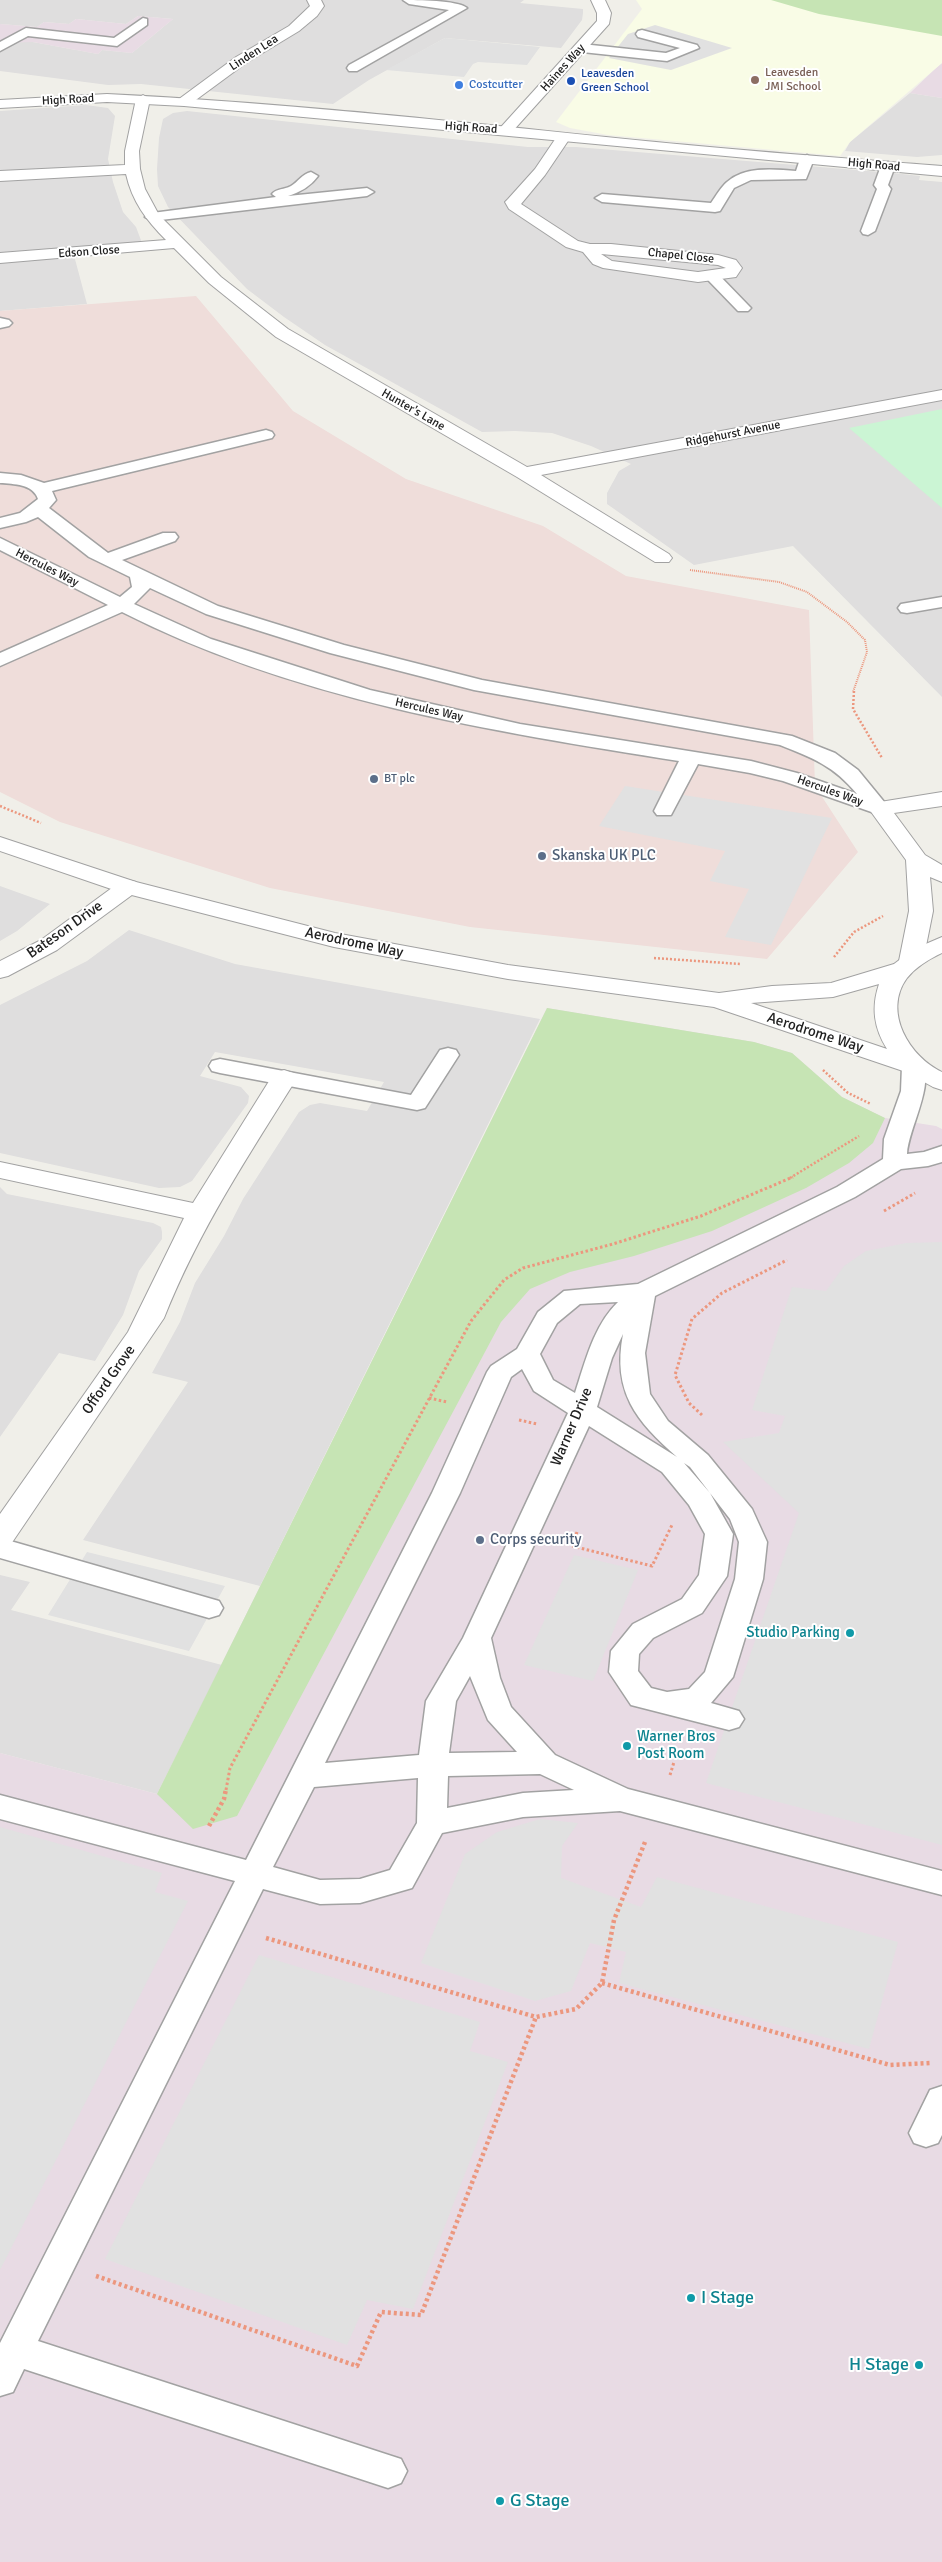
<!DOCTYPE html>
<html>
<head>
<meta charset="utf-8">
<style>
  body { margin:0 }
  canvas { display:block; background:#f0efe9 }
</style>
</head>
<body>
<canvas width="942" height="2562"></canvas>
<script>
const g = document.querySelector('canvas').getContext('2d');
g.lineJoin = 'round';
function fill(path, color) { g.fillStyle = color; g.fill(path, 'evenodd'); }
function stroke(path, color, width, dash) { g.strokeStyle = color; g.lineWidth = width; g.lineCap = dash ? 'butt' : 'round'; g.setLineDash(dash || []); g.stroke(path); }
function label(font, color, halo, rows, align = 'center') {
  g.font = font + ' Signika,sans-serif'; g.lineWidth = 4; g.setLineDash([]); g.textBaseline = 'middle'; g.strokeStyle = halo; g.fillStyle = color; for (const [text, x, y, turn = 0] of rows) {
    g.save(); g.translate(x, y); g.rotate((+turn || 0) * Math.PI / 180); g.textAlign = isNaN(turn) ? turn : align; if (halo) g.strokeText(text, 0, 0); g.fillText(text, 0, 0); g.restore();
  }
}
const residential = new Path2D(`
  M 0,0 L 524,0 L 520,3 L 583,9 L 583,13 L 582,20 L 561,48 L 445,38 L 369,80 L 333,104 L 141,84 L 108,85 L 0,71 L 0,49 L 11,42 L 33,42 L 98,54 L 102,50 L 132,53 L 173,19 L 138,16 L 126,24 L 76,19 L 69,24 L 44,22 L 37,27 L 0,24 Z
  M 910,93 L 942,98 L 942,155 L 917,157 L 845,151 L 850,142 Z
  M 86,105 L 108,108 L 115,116 L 108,159 L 113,182 L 123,212 L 136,227 L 142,243 L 72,248 L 87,304 L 0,311 L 0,111 Z
  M 187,111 L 528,147 L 576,147 L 893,173 L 920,176 L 919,180 L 942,182 L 942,697 L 793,546 L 694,565 L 607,504 L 607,493 L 619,471 L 631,464 L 591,446 L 552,433 L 515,431 L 482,432 L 325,345 L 284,317 L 247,289 L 168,207 L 158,186 L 157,169 L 159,138 L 163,119 L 173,113 Z
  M 0,886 L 50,904 L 17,931 L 0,941 Z
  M 129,930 L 235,964 L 540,1019 L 260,1586 L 83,1540 L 188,1382 L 152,1373 L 180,1322 L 195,1283 L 224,1236 L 243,1199 L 299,1112 L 310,1105 L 320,1103 L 367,1111 L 384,1082 L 215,1052 L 200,1076 L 241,1087 L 249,1096 L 248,1103 L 192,1181 L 180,1187 L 159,1188 L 0,1153 L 0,1005 L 87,961 Z
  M 0,1187 L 7,1194 L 153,1223 L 161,1227 L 162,1232 L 162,1239 L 139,1271 L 123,1315 L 95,1361 L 59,1353 L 0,1437 Z
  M 0,1575 L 30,1582 L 11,1610 L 222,1665 L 157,1794 L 0,1753 Z`);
const commercial = new Path2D(`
  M 196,296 L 293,411 L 406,479 L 543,526 L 626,576 L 809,610 L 815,786 L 858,852 L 767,959 L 470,927 L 270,888 L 60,822 L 0,792 L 0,311 Z`);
const industrial = new Path2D(`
  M 138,16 L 173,19 L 132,53 L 102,50 L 98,54 L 33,42 L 0,43 L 0,24 L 37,27 L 44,22 L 69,24 L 76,19 L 126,24 Z
  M 942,63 L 942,98 L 910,93 L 936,68 Z
  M 547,1008 L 754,1042 L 792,1053 L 842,1097 L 885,1118 L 936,1126 L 942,1129 L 942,2562 L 0,2562 L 0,1753 L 157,1794 Z`);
const education = new Path2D(`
  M 636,0 L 942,0 L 942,63 L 850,142 L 840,156 L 608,135 L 570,128 L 556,122 L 642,9 Z`);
const grass = new Path2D(`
  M 771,0 L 942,0 L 942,36 L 819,14 Z
  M 547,1008 L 754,1042 L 792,1053 L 842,1097 L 885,1118 L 873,1143 L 849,1163 L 806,1188 L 712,1231 L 634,1256 L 570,1272 L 530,1289 L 501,1322 L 237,1816 L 193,1829 L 157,1794 Z`);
const park = new Path2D(`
  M 942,409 L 942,508 L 849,428 Z`);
const parking = new Path2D(`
  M 655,25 L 732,48 L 671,70 L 609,58 L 628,34 Z
  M 445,38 L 540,47 L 527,65 L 478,62 L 473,64 L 464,77 L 386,70 Z
  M 625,786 L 832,818 L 771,945 L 725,937 L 749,889 L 710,881 L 725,851 L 599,826 Z
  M 942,1242 L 942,1845 L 706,1783 L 799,1513 L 723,1442 L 779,1433 L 785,1416 L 752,1410 L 792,1287 L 826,1291 L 844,1266 L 866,1251 L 906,1243 Z
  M 87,1552 L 225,1586 L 189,1651 L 48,1615 Z
  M 574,1555 L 638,1570 L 593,1681 L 524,1665 Z
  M 540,1819 L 578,1823 L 562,1846 L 561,1878 L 641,1907 L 657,1877 L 898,1942 L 869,2049 L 619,1983 L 626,1952 L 590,1943 L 571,1991 L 535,2001 L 421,1963 L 465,1854 L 497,1832 Z
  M 0,1827 L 162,1873 L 155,1892 L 188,1901 L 0,2270 Z
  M 259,1955 L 480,2022 L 470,2051 L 508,2062 L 413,2309 L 367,2300 L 347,2345 L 105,2259 Z`);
const pathFar3 = new Path2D(`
  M 690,570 L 779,582 L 807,592 L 847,622 L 865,640 L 867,652 L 853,692`);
const pathFar2 = new Path2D(`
  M 854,691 L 853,709 L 882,758
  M 0,806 L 41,823
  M 834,957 L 854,932 L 883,916
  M 654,958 L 740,964
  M 823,1070 L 848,1093 L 871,1104
  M 790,1178 L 859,1136`);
const pathFar1 = new Path2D(`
  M 884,1211 L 915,1193
  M 429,1398 L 447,1402
  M 702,1415 L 689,1403 L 675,1375 L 692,1319 L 722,1293 L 787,1260
  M 519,1420 L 537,1424
  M 577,1532 L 572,1546 L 652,1566 L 672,1525
  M 670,1775 L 674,1762
  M 226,1790 L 230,1768 L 471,1321 L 504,1280 L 523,1268 L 613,1244 L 701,1216 L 793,1177`);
const path = new Path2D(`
  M 209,1826 L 224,1799 L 226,1789
  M 266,1938 L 536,2017 L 576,2009 L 602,1983 L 614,1920 L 645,1842
  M 602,1983 L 890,2065 L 930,2063
  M 96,2276 L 357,2366 L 381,2312 L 421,2315 L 536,2017`);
const service = new Path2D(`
  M 403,0 C 417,0 457,0 467,8 L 357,71 L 349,71 L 347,68 L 349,65 L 449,10 L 409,4 Z
  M 143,18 L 147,19 L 147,25 L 117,46 L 28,36 L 0,51 L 0,42 L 26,28 L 114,38 Z
  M 642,30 L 697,45 L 699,48 L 667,61 L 582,52 L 576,48 L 582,44 L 666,53 L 680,48 L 638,37 L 636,34 L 638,31 Z
  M 807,155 L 814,159 L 806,179 L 751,180 L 734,188 L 720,211 L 715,212 L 602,202 L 595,198 L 602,194 L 711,203 C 716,196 721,187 727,182 C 744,166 774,169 796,171 L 800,159 Z
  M 888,162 L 895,166 L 888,185 L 891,189 L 875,231 L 868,235 L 863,234 L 861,231 L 877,189 L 874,185 L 881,166 Z
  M 311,172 L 318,176 C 310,187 300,192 288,196 L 367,188 L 374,192 L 367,196 L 152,221 L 145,217 L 152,213 L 276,197 L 272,194 C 277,188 284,190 291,186 C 298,182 302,174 311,172 Z
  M 713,273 L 718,274 L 748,305 L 751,308 L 748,311 L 738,311 L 708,280 L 706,277 L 708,274 Z
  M 0,318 L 9,320 L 12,323 L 9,326 L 0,328 Z
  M 266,430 L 272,432 L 274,435 L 272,438 L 52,491 L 56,500 L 49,508 L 108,553 L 163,533 L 175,533 L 178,537 L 175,541 L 122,560 L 218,606 L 344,645 L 482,680 L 792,736 L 835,753 L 858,770 L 890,809 L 887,813 L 880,815 L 783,781 L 750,773 L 698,764 L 671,815 L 657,815 L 654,811 L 679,761 C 490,731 295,700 122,612 L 0,666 L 0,653 L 108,605 L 0,550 L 0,538 L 120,597 L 132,587 L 130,577 L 89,557 L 38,517 L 26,522 L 0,528 L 0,518 L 20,513 L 38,499 C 33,484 14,484 0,483 L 0,473 L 21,475 L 44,483 ZM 150,588 L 206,614 L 330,653 L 474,690 L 780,745 C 813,758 834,766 857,794 L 797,773 L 751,761 L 520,724 L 370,690 L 211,639 L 134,604 Z
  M 942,597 L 942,607 L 907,613 L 901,612 L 898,608 L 901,604 Z
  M 448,1048 L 456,1050 L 459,1055 L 425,1108 L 417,1110 L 220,1073 L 212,1071 L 209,1066 L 212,1061 L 220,1059 L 411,1095 L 440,1050 Z
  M 913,1059 L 921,1061 C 936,1083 908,1129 907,1154 L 924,1152 L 942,1146 L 942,1162 L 928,1166 L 901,1169 L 855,1197 L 655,1296 L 645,1353 L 650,1394 L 668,1421 L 708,1455 L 752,1509 L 767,1542 L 763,1579 L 733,1677 L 711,1703 L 739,1711 L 744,1719 L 739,1727 L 729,1730 L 631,1705 L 609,1672 L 611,1651 L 633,1624 L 682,1599 L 699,1575 L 705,1534 L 689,1505 L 662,1472 L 589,1426 L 491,1638 L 500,1678 L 511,1707 L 555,1755 L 628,1789 L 942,1871 L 942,1895 L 620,1811 L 523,1817 L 442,1833 L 412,1888 L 360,1903 L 320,1904 L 263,1889 L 38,2341 L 401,2459 L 407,2471 L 401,2483 L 388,2488 L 24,2369 L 13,2392 L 0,2396 L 0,2343 L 235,1881 L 0,1819 L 0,1795 L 246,1860 L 432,1493 L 487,1372 L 491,1366 L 517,1349 L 538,1312 L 564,1291 L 638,1284 L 837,1187 L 883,1159 L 884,1139 L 901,1091 L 902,1066 L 905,1061 ZM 618,1302 C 594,1325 585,1362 575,1393 L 553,1380 L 540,1354 L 557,1323 L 580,1304 ZM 623,1334 C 612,1392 636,1421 677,1457 L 597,1407 L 612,1358 ZM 522,1369 L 534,1391 L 568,1413 L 463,1638 L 426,1701 L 419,1755 L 325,1763 L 460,1493 L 511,1377 ZM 684,1463 L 690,1467 L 730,1519 L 739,1542 L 735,1579 L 705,1672 L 689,1689 L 667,1692 L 651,1688 L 638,1671 L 639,1654 L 653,1638 L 702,1613 L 727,1576 L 733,1534 L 710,1493 ZM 470,1676 L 488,1720 L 517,1752 L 449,1753 L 456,1701 ZM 540,1774 L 574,1790 L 523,1793 L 447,1808 L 448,1776 ZM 418,1778 L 417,1823 L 390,1870 L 360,1879 L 320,1880 L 273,1867 L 314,1787 Z
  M 0,1538 L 219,1601 L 223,1608 L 219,1615 L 209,1618 L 0,1558 Z
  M 942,2086 L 942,2135 L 938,2143 L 926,2147 L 914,2143 L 909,2133 L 930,2090 Z`);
const minor = new Path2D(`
  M 307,0 L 321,0 L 324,6 L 317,16 L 299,31 L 246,63 L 189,105 L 179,105 L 177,102 L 179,99 L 236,57 L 289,26 L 310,6 Z
  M 591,0 L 605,0 L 611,13 L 609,24 L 511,133 L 501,133 L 499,130 L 501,127 L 597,21 L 597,13 Z
  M 143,95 L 150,99 L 139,151 L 140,169 L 145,189 L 159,215 L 221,277 L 288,329 L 527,467 L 942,390 L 942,400 L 541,475 L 669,554 L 672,558 L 669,562 L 655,562 L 517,477 L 276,337 L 209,283 L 174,248 L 0,263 L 0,253 L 166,240 C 146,220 132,201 126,174 L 0,181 L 0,171 L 125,165 L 125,151 L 136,99 Z
  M 563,134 L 570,138 L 545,175 L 521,204 L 578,241 L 590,244 L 611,244 L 718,255 L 736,260 L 742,268 L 736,277 L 698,282 L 603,268 L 593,264 L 583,252 L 566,247 L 509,209 L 505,202 L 508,199 L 535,169 L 558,135 ZM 601,254 L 718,265 L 726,268 L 698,272 L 612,261 Z
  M 942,792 L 942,806 L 894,813 L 925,855 L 942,865 L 942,882 L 930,877 L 933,911 L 923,961 L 919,966 L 911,968 L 903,966 L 899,961 L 909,911 L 906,860 L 869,809 L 872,804 L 880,802 Z
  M 128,880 L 136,882 L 140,887 L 136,892 L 57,950 L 8,976 L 0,978 L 0,961 L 41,940 L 120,882 Z
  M 284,1070 L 293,1073 L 297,1078 C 248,1156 198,1232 164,1318 L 11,1544 L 0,1548 L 0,1514 L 128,1332 L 184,1218 L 0,1178 L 0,1162 L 193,1203 L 271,1078 L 275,1073 Z`);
const tertiary = new Path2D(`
  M 107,94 C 274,102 440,120 606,137 C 718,149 830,157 942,166 L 942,176 L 184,106 L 107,102 L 0,108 L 0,100 Z
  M 0,837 L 136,882 L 335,933 L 508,965 L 719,993 L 772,986 L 831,983 L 894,964 L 914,949 L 942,937 L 942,953 C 929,959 916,967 907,978 C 882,1012 910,1057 942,1072 L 942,1090 L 933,1087 L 906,1072 L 714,1007 L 508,979 L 334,947 L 120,892 L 0,851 ZM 879,984 C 871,1008 874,1028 887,1049 L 751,1003 L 833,997 Z`);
const markers = [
  [755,80,5,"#8d6e63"],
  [571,81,5,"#1a4fb4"],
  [459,85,5,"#3f7fe0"],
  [374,779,5,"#5c6f8a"],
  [542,856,5,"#5c6f8a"],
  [480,1540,5,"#5c6f8a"],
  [850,1633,5,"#0f9aa8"],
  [627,1746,5,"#0f9aa8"],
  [691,2298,5,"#0f9aa8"],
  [919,2365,5,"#0f9aa8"],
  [500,2501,5,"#0f9aa8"]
];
const farStreetnames = [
  ["Linden Lea",254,53,-33],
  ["Haines Way",563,68,-48],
  ["High Road",68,100,-3],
  ["High Road",471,128,4],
  ["High Road",874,165,5],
  ["Edson Close",89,252,-4],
  ["Chapel Close",681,256,6],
  ["Hunter's Lane",413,410,30],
  ["Ridgehurst Avenue",733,434,-11],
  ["Hercules Way",47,568,27],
  ["Hercules Way",429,710,13],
  ["Hercules Way",830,791,20]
];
const farEducationnames = [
  ["Leavesden",765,73],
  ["JMI School",765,87]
];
const farTransitnames = [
  ["Leavesden",581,74],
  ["Green School",581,88]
];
const farShopnames = [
  ["Costcutter",469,85]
];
const farServicenames = [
  ["BT plc",384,779]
];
const serviceNames = [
  ["Skanska UK PLC",552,856],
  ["Corps security",490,1540]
];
const streetNames = [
  ["Bateson Drive",65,930,-35],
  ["Aerodrome Way",354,943,12],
  ["Aerodrome Way",815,1033,18],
  ["Offord Grove",109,1380,-55],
  ["Warner Drive",572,1427,-67]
];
const cultureNames = [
  ["Studio Parking",840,1633],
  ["Warner Bros",637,1737,"left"],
  ["Post Room",637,1754,"left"]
];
const nearCulturenames = [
  ["I Stage",701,2298],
  ["H Stage",909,2365,"right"],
  ["G Stage",510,2501]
];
fill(residential, '#dfdede');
fill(commercial, '#efddda');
fill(industrial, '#e8dbe4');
fill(education, '#f9fce6');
fill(grass, '#c6e4b4');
fill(park, '#cbf5d4');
fill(parking, '#e1e1e1');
stroke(service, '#a2a2a2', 3);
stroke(minor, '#a2a2a2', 2);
stroke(tertiary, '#a2a2a2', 2);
stroke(pathFar3, '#ec977e', 2, [1, 1]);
stroke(pathFar2, '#ec977e', 2.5, [2, 2]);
stroke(pathFar1, '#ec977e', 3, [2.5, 2.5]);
stroke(path, '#ec977e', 4.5, [3, 3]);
fill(service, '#fff');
fill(minor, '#fff');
fill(tertiary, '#fff');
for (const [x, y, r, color] of markers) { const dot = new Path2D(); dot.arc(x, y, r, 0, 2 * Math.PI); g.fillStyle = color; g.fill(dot); stroke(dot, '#fff', 2); }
label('12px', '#212121', '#fff', farStreetnames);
label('12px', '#785e54', '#fff', farEducationnames, 'left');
label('12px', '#164399', '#fff', farTransitnames, 'left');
label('12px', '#366cbe', '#fff', farShopnames, 'left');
label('12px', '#4e5e75', '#fff', farServicenames, 'left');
label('15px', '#4e5e75', '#fff', serviceNames, 'left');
label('15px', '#212121', '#fff', streetNames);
label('15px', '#0d838f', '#fff', cultureNames, 'right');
label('18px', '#0d838f', '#fff', nearCulturenames, 'left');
</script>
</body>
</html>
